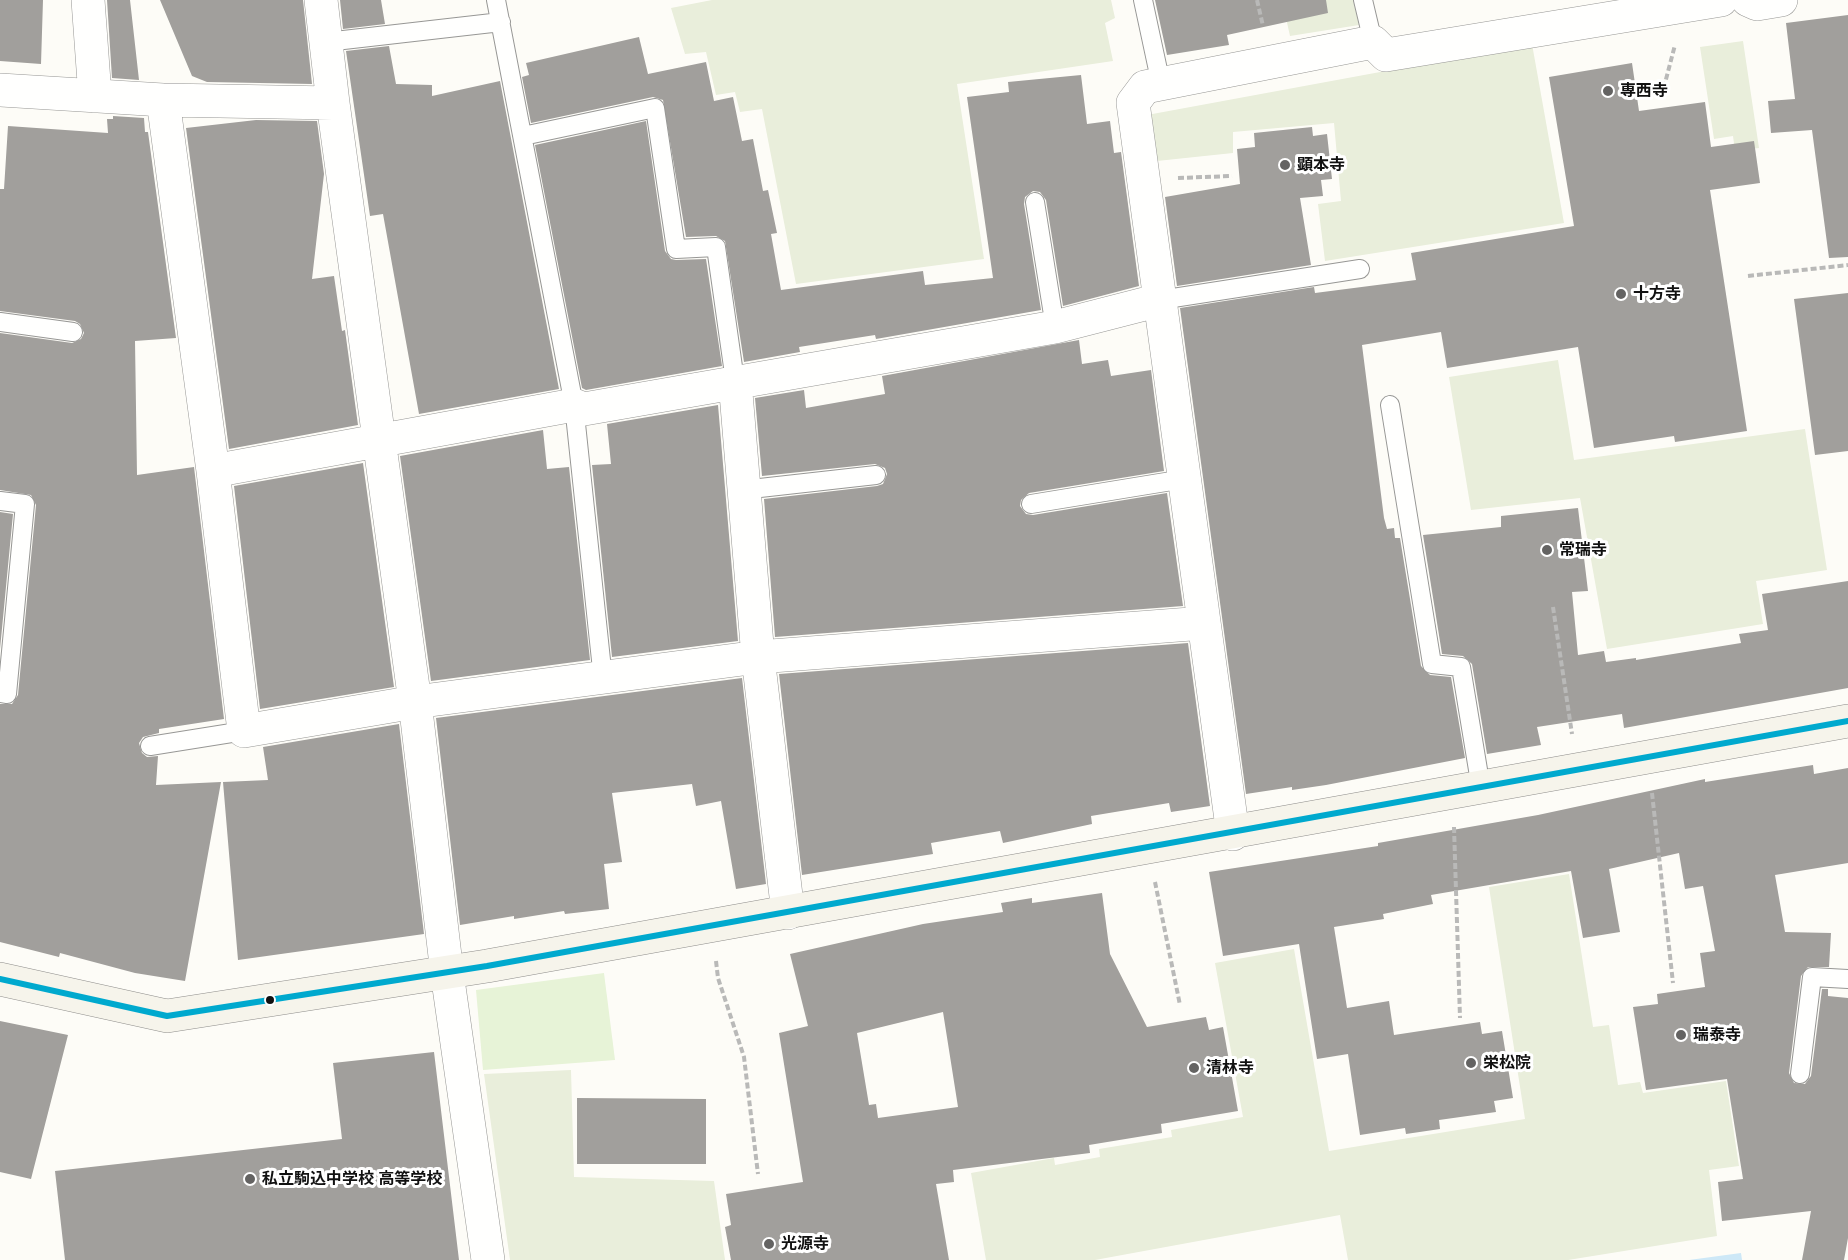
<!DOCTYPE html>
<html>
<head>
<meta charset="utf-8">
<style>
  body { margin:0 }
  canvas { display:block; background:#fdfcf7 }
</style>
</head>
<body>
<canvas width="1848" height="1260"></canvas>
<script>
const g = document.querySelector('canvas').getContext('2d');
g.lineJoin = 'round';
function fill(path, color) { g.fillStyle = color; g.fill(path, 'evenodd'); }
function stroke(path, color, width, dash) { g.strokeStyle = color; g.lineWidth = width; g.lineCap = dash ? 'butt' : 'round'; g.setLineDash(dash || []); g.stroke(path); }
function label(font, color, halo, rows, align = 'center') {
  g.font = font + ' Lora,"Noto Sans JP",serif'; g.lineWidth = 6; g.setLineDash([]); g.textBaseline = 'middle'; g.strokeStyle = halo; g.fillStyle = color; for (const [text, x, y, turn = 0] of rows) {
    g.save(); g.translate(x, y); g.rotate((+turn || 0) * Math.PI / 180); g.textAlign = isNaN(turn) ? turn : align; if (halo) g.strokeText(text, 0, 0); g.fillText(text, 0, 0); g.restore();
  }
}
const green = new Path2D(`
  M 604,973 L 615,1060 L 483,1070 L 476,990 Z`);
const cemetery = new Path2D(`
  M 712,0 L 1111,0 L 1115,18 L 1105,23 L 1113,61 L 957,84 L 984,259 L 796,284 L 762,109 L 740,112 L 735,92 L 716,95 L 706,52 L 685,54 L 671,8 Z
  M 1282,0 L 1353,0 L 1359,25 L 1290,36 Z
  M 1743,41 L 1759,148 L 1735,151 L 1733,136 L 1714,139 L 1700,47 Z
  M 1532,44 L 1564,223 L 1325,261 L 1318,204 L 1341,201 L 1334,123 L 1233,132 L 1233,153 L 1157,161 L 1147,115 Z
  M 1558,360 L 1574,460 L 1805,429 L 1827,570 L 1756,581 L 1763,624 L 1607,649 L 1580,498 L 1471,510 L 1449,377 Z
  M 1569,874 L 1593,1027 L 1609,1025 L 1618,1085 L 1640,1082 L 1643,1093 L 1726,1081 L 1739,1166 L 1709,1170 L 1717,1236 L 1568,1260 L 1348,1260 L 1340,1215 L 1095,1260 L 986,1260 L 971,1173 L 1054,1158 L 1055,1165 L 1100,1157 L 1099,1149 L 1172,1137 L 1171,1130 L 1243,1117 L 1215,963 L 1294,949 L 1329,1151 L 1525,1119 L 1489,887 Z
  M 571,1070 L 574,1177 L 714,1181 L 725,1260 L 510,1260 L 484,1074 Z`);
const water = new Path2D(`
  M 1741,1253 L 1742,1260 L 1689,1260 Z`);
const building = new Path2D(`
  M 0,0 L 43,0 L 41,64 L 0,61 Z
  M 107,0 L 130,0 L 139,80 L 112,78 Z
  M 160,0 L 303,0 L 312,84 L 207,82 L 192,76 Z
  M 340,0 L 381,0 L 385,24 L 343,29 Z
  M 1155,0 L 1326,0 L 1328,13 L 1227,35 L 1229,45 L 1167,55 Z
  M 1848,15 L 1848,257 L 1829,258 L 1812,130 L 1771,133 L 1768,101 L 1795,99 L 1786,23 Z
  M 639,37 L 648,74 L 706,62 L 714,101 L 733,97 L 742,141 L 753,139 L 763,191 L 768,190 L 777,233 L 771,234 L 781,290 L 923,271 L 925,285 L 993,278 L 967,97 L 1009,92 L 1008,82 L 1081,75 L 1087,124 L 1110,121 L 1114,153 L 1121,152 L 1139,286 L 1063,306 L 1046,200 L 1040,192 L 1033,191 L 1025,197 L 1024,204 L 1041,310 L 876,339 L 875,335 L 799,347 L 800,352 L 744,362 L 725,241 L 716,236 L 686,237 L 663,100 L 653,97 L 531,123 L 522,77 L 529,75 L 526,63 Z
  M 389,46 L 396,84 L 432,85 L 432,96 L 500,81 L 559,389 L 419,414 L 383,214 L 370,216 L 346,51 Z
  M 1632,63 L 1639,111 L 1705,102 L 1711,147 L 1754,141 L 1760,183 L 1710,190 L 1747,431 L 1675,442 L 1674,436 L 1594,448 L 1578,347 L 1447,368 L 1441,332 L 1362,345 L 1384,518 L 1387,529 L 1394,528 L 1395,538 L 1400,538 L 1421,666 L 1430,675 L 1451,677 L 1465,758 L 1326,785 L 1292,790 L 1292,787 L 1246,794 L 1180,308 L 1314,287 L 1315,293 L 1416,280 L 1411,253 L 1574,226 L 1549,77 Z
  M 113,116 L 144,118 L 145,132 L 148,132 L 176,338 L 135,341 L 137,475 L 194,467 L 224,719 L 159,729 L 159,733 L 143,737 L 139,743 L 142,753 L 147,757 L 158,756 L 156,785 L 221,782 L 185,981 L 135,973 L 60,953 L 59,957 L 0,942 L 0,704 L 12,704 L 18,695 L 36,505 L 31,495 L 0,490 L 0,333 L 72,343 L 81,339 L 84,333 L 80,324 L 75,321 L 0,311 L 0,189 L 4,189 L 8,126 L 108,133 L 107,119 L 113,119 Z
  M 256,120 L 317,121 L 324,174 L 312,279 L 334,276 L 342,331 L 345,330 L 358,425 L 229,449 L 186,128 Z
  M 646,121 L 665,251 L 671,259 L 676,260 L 706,259 L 722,366 L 586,390 L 582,388 L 535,145 Z
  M 1312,127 L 1313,136 L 1327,134 L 1332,179 L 1321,180 L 1323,196 L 1300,198 L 1311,265 L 1177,286 L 1165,197 L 1240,184 L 1237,149 L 1255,147 L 1254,133 Z
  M 1848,293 L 1848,451 L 1815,455 L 1794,299 Z
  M 1079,340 L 1082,364 L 1108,360 L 1111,376 L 1151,370 L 1164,471 L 1029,493 L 1021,500 L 1020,506 L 1026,514 L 1033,515 L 1167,493 L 1183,606 L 775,637 L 764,499 L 877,486 L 883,484 L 887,474 L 885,468 L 875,464 L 762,476 L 755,398 L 804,390 L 806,408 L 885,394 L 882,376 Z
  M 718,405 L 738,641 L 612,657 L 592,465 L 611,464 L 607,424 Z
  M 543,430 L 547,469 L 569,467 L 590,660 L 431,681 L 400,456 Z
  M 363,463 L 394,687 L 260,709 L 234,486 Z
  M 1578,508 L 1588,591 L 1572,592 L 1578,655 L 1604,651 L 1606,662 L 1636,658 L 1636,660 L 1741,643 L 1739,634 L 1768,630 L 1762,594 L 1848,581 L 1848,688 L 1624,728 L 1622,714 L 1537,727 L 1541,745 L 1487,754 L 1472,664 L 1463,656 L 1442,654 L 1423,535 L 1501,527 L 1501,516 Z
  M 0,512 L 13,514 L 0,649 Z
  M 1188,643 L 1210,806 L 1171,812 L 1169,803 L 1091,816 L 1092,824 L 1003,843 L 1000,831 L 931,843 L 933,854 L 802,875 L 779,674 Z
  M 742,678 L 766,884 L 736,889 L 721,801 L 696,806 L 692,784 L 612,793 L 622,862 L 604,864 L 609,909 L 565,914 L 564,911 L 514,919 L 514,916 L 460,925 L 436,718 Z
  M 399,724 L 424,934 L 238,960 L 223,782 L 268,780 L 263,747 Z
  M 1813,765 L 1814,774 L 1848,768 L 1848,863 L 1775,875 L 1785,932 L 1831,933 L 1829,967 L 1808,967 L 1801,976 L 1789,1073 L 1794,1083 L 1805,1084 L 1811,1076 L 1822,989 L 1828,989 L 1828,996 L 1848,998 L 1848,1238 L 1844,1260 L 1802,1260 L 1811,1211 L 1722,1221 L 1718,1182 L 1743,1179 L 1727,1079 L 1646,1090 L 1633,1007 L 1658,1004 L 1657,994 L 1705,987 L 1700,953 L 1715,951 L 1703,886 L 1685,889 L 1679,853 L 1609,869 L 1620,932 L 1583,938 L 1571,871 L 1431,895 L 1433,904 L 1383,914 L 1384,919 L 1334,927 L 1347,1008 L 1389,1001 L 1394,1035 L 1480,1022 L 1482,1034 L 1502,1031 L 1513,1098 L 1494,1101 L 1496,1112 L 1439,1120 L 1440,1129 L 1406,1134 L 1405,1128 L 1360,1135 L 1348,1054 L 1317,1059 L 1299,944 L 1223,956 L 1209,872 L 1378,846 L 1378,843 L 1538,815 L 1705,779 L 1705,782 Z
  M 1102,893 L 1110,954 L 1147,1027 L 1206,1017 L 1209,1030 L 1223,1027 L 1238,1111 L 1161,1124 L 1162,1133 L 1089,1145 L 1090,1153 L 953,1170 L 954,1182 L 936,1184 L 949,1260 L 731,1260 L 725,1227 L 731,1225 L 726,1194 L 803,1182 L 779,1033 L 808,1026 L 790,954 L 923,924 L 1003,912 L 1001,903 L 1032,898 L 1032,903 ZM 943,1012 L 958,1107 L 878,1118 L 876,1104 L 869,1105 L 857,1033 Z
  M 0,1021 L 68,1035 L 31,1179 L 0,1172 Z
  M 434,1052 L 459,1260 L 65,1260 L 55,1171 L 342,1139 L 333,1063 Z
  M 577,1098 L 706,1099 L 706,1164 L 577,1164 Z`);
const path = new Path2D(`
  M 1257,0 L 1263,26
  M 1651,86 L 1665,83 L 1675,45
  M 1178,178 L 1232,176
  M 1748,276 L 1848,265
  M 1553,607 L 1572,734
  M 1652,793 L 1673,983
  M 1454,827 L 1460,1018
  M 1155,882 L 1180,1005
  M 716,961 L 718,978 L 744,1057 L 758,1174`);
const service = new Path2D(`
  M 496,0 L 574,405 L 603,679
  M 1143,0 L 1161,84
  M 1363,0 L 1373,42
  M 326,42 L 501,22
  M 523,136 L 655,108 L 676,249 L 716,247 L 735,381
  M 1035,202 L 1055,327
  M 1160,300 L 1360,269
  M 0,322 L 73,332
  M 1390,405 L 1432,664 L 1461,667 L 1481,788
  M 742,490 L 876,475
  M 0,501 L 25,504 L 7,694 L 0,693
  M 1031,504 L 1184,479
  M 150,746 L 244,731
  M 1800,1074 L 1812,977 L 1848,979`);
const minor = new Path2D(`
  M 88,0 L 95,96
  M 321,0 L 333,103 L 415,702 L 447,973 L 488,1260
  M 1748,0 L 1757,4 L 1781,0
  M 0,90 L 163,100 L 333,103
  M 163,100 L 213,471 L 244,731 L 415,702 L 758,657 L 1204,623
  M 735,381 L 758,657 L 788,913
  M 213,471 L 574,405 L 584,409 L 1055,327 L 1160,300
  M 1233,834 L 1133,103 L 1145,87 L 1373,42 L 1386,55 L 1721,0`);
const secondary = new Path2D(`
  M 0,979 L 167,1016 L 487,966 L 1848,721`);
const bus1 = new Path2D(`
  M 0,979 L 167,1016 L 487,966 L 1848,721`);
const markers = [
  [1608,91,6,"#646362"],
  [1285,165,6,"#646362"],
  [1621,294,6,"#646362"],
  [1547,550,6,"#646362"],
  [270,1000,5,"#111"],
  [1681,1035,6,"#646362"],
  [1471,1063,6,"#646362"],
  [1194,1068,6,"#646362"],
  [250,1179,6,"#646362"],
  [769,1244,6,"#646362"]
];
const poiNames = [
  ["専西寺",1620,91],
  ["顕本寺",1297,165],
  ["十方寺",1633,294],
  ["常瑞寺",1559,550],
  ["瑞泰寺",1693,1035],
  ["栄松院",1483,1063],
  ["清林寺",1206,1068],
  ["私立駒込中学校 高等学校",262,1179],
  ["光源寺",781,1244]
];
fill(green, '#e7f3d7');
fill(cemetery, '#e9eedb');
fill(water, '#cde8f7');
fill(building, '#a19f9c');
stroke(service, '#979795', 20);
stroke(minor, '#979795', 34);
stroke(secondary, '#8e8d8b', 34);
stroke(path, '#b9b9b8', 4, [6, 3]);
stroke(service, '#fffffe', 18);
stroke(minor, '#fffffe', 33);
stroke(secondary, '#f6f4eb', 33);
stroke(bus1, '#00a9ce', 6);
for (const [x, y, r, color] of markers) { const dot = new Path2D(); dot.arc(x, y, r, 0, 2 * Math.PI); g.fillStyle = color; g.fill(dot); stroke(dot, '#fff', 2); }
label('bold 16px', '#111', '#fff', poiNames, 'left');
</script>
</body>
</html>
